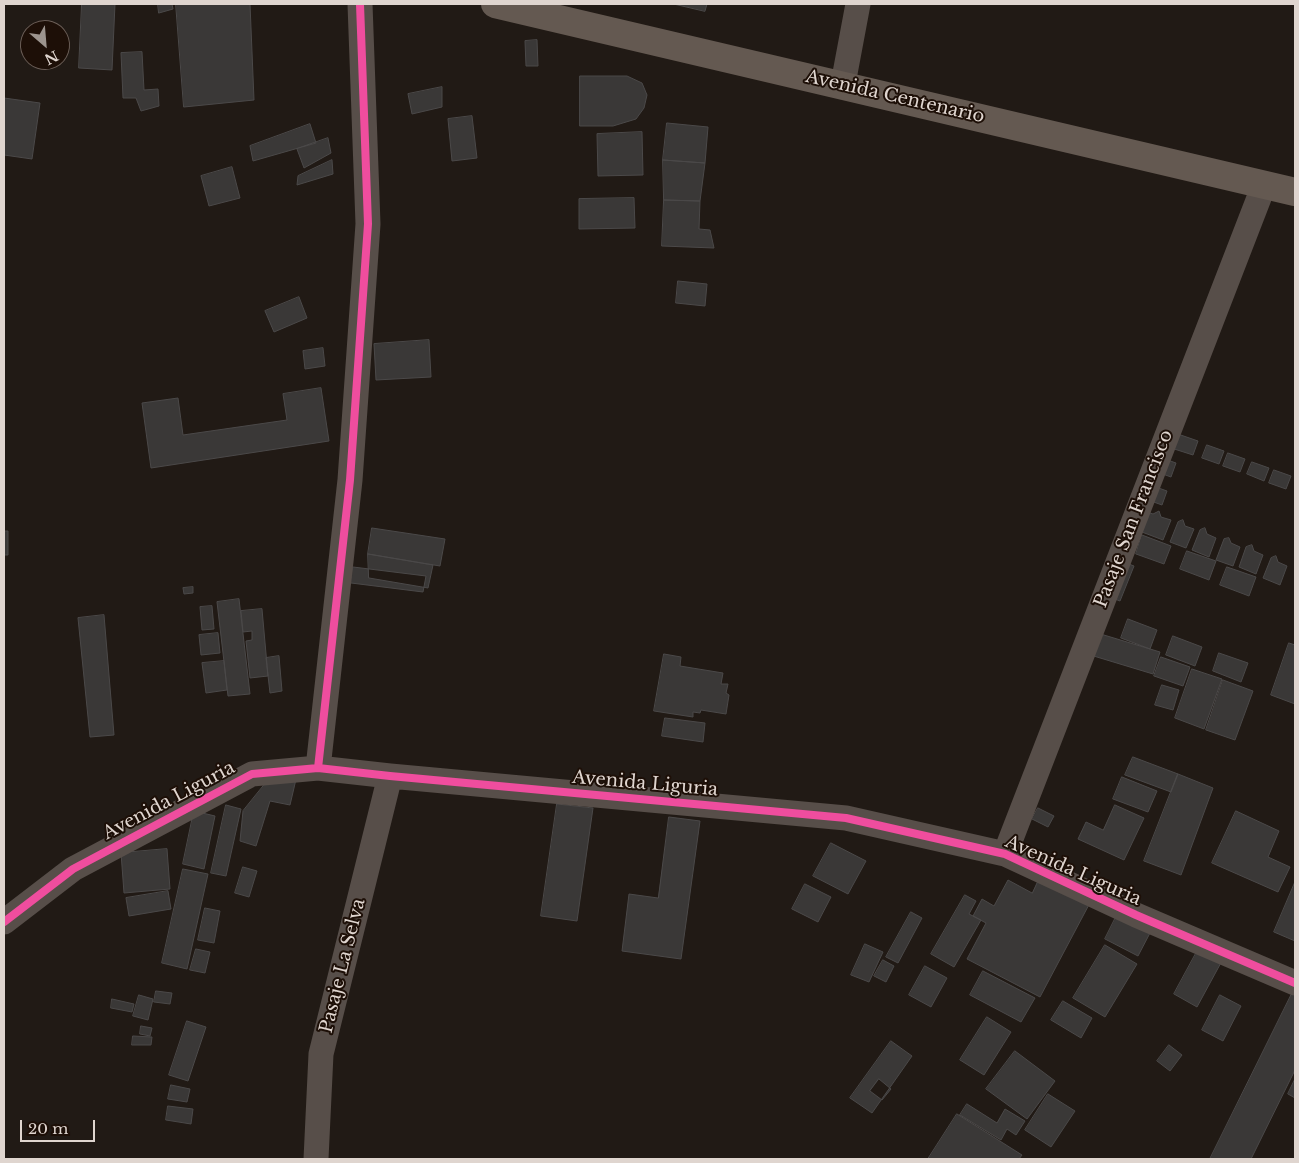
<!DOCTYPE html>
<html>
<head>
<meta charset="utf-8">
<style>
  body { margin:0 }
  #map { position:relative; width:1299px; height:1163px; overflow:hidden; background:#211a15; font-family:"Libre Baskerville",serif }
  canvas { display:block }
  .frame { position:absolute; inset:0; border:5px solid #dfd5cf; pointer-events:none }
  .north { position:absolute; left:20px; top:20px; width:50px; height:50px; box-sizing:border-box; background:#1d0f07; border:1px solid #6b5e57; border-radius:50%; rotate:153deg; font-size:14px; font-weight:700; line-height:20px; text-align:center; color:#dfd5cf }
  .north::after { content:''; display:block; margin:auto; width:18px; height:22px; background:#9c948e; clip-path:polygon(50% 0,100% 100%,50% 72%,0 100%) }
  .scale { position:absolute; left:20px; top:1120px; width:75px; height:22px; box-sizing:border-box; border:2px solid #dfd5cf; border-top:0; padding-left:6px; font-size:15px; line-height:18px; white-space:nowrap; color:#dfd5cf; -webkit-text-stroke:4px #1d0f07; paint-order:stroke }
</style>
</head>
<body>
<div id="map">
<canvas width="1299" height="1163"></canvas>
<div class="frame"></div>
<div class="north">N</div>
<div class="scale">20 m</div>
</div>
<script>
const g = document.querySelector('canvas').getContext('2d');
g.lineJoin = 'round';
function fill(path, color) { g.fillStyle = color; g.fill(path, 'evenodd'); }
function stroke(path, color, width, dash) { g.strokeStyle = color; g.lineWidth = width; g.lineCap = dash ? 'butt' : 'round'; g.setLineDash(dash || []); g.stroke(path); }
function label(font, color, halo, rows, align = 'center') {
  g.font = font + ' "Libre Baskerville",serif'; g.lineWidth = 4; g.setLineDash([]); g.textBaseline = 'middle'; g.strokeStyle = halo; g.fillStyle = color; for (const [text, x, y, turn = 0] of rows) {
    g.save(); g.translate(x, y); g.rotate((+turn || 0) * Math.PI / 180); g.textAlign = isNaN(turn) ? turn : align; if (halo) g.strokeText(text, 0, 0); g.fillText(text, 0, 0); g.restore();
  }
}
const building = new Path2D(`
  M 82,4 L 115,4 L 112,70 L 79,68 Z
  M 158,4 L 172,4 L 173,9 L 159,13 Z
  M 176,4 L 250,4 L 254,100 L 184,107 Z
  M 674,4 L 707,4 L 705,11 Z
  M 537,40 L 538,66 L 526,66 L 525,41 Z
  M 142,52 L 144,90 L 158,89 L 159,106 L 141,111 L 136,98 L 123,98 L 121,53 Z
  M 580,76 L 627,76 L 642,83 L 647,95 L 644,108 L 636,119 L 613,126 L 580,126 Z
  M 442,87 L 442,107 L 412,114 L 408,94 Z
  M 4,98 L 40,103 L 32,159 L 4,155 Z
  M 472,116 L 477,158 L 452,161 L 448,119 Z
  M 667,123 L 708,127 L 705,163 L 663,160 Z
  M 310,124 L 316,143 L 253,161 L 250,146 Z
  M 642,132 L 643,175 L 598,176 L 597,134 Z
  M 328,138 L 331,153 L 304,168 L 297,149 Z
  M 332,160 L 333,174 L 297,185 L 298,176 Z
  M 663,160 L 705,163 L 700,201 L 664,200 Z
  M 232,167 L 240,198 L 209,206 L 201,176 Z
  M 634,198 L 635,228 L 579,229 L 579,199 Z
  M 664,200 L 700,201 L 699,229 L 710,230 L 714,248 L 662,246 Z
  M 678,281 L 707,284 L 705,306 L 676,303 Z
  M 299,297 L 307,318 L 274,332 L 265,311 Z
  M 429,340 L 431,377 L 376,380 L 374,344 Z
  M 323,348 L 325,366 L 305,369 L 303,351 Z
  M 321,388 L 329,441 L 151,468 L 142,403 L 178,398 L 183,435 L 287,420 L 283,394 Z
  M 1172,432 L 1198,441 L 1193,455 L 1168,447 Z
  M 1207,445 L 1224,451 L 1219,464 L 1202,458 Z
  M 1228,453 L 1245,459 L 1240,472 L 1223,466 Z
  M 1162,458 L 1176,463 L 1171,477 L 1157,472 Z
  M 1252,462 L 1269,468 L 1264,481 L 1247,474 Z
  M 1274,470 L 1291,476 L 1286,489 L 1269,483 Z
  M 1153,486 L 1167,491 L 1162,505 L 1148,500 Z
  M 1142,510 L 1153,514 L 1159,511 L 1161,517 L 1171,520 L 1163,540 L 1134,529 Z
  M 1183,520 L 1185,526 L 1194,529 L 1186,548 L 1170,542 L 1178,522 Z
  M 372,528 L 445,539 L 440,566 L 368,554 Z
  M 1205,528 L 1207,534 L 1216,538 L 1209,557 L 1192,550 L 1200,530 Z
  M 4,531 L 8,531 L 8,555 L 4,555 Z
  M 1142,535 L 1171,546 L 1164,564 L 1136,554 Z
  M 1229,538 L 1231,543 L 1240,547 L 1233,566 L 1216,560 L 1224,539 Z
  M 1252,545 L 1254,551 L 1263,555 L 1256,574 L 1239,567 L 1246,547 Z
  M 1187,551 L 1216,561 L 1209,580 L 1180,569 Z
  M 368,554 L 433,565 L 428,588 L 369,578 Z
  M 1276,556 L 1278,562 L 1287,566 L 1280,585 L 1263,578 L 1271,558 Z
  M 1121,561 L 1134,566 L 1120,601 L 1107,596 Z
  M 353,567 L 426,576 L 423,592 L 351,583 Z
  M 1227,567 L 1256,577 L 1249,596 L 1220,585 Z
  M 193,587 L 193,593 L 184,594 L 183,588 Z
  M 239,599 L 250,694 L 228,696 L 217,602 Z
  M 212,606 L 214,629 L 202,630 L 200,607 Z
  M 262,609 L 268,676 L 250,678 L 246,641 L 252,640 L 252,631 L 243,632 L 241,611 Z
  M 104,615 L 114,735 L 90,737 L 78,618 Z
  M 1128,619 L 1157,630 L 1150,649 L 1121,638 Z
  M 1094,632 L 1160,652 L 1153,674 L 1087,654 Z
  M 218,633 L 220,653 L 201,655 L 199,635 Z
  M 1173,636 L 1202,647 L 1195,666 L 1166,655 Z
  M 1289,643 L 1295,645 L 1295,704 L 1271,695 Z
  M 1219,653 L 1248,663 L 1241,682 L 1213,671 Z
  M 664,654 L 681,657 L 680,666 L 723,673 L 721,684 L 728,684 L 726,693 L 729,695 L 726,714 L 701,710 L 700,713 L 693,712 L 693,717 L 654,711 Z
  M 279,656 L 282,691 L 270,693 L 266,658 Z
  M 1161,657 L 1190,667 L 1183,686 L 1154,676 Z
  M 224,661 L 227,690 L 206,693 L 202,663 Z
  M 1192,669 L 1222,679 L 1204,729 L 1175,718 Z
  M 1223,680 L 1253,691 L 1235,740 L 1206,730 Z
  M 1162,685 L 1179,690 L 1173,710 L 1155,705 Z
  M 665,718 L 705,723 L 703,742 L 662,736 Z
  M 1133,757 L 1178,774 L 1171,792 L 1125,775 Z
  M 273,774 L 297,775 L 290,805 L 270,801 L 256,846 L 240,841 L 243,811 Z
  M 1178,774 L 1213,788 L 1181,875 L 1144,861 Z
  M 1122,777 L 1157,791 L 1148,812 L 1113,799 Z
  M 557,804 L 593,808 L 577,921 L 541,916 Z
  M 226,805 L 241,809 L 226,876 L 211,873 Z
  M 1115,805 L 1144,818 L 1124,860 L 1078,839 L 1086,822 L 1103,830 Z
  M 1038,808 L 1054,816 L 1048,827 L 1032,819 Z
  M 194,811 L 215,816 L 204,869 L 183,864 Z
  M 1236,811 L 1279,831 L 1268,857 L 1290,867 L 1278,892 L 1212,863 Z
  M 669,817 L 700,821 L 681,959 L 622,951 L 629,894 L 658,898 Z
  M 831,843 L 866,861 L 848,894 L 813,876 Z
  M 167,849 L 170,889 L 124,893 L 121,853 Z
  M 243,867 L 257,871 L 249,897 L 235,893 Z
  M 183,869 L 208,874 L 187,969 L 162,963 Z
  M 1042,873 L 1092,899 L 1040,997 L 967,959 L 986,923 L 973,916 L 982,899 L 994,906 L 1008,880 L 1032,893 Z
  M 1295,882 L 1295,941 L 1274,932 Z
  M 805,884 L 831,897 L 818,922 L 792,909 Z
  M 168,891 L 171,909 L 129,916 L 126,898 Z
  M 965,895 L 976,901 L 969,914 L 981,920 L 954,967 L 931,954 Z
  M 205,908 L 220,911 L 214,943 L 198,940 Z
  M 911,912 L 922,918 L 898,963 L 886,957 Z
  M 1117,915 L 1150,933 L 1138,956 L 1105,939 Z
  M 865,944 L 883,952 L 869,982 L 851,975 Z
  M 1105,945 L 1137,964 L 1105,1017 L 1073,998 Z
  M 1200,946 L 1223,959 L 1197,1007 L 1174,994 Z
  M 196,949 L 210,952 L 205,973 L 190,970 Z
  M 883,960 L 894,966 L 886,982 L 874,976 Z
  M 925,966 L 947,978 L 931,1007 L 909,995 Z
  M 983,971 L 1035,998 L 1021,1022 L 970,995 Z
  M 1295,987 L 1295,1070 L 1251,1159 L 1210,1159 Z
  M 156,991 L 172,993 L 170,1004 L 154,1002 Z
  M 139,995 L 153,999 L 148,1020 L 133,1016 Z
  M 1220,995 L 1241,1006 L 1223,1041 L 1202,1030 Z
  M 112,999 L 134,1004 L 132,1012 L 111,1008 Z
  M 1063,1001 L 1092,1018 L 1081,1038 L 1051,1020 Z
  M 987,1017 L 1011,1032 L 984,1075 L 960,1060 Z
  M 187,1021 L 206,1027 L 188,1081 L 169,1075 Z
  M 141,1026 L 152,1028 L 150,1036 L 140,1034 Z
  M 133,1036 L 152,1037 L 151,1045 L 132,1045 Z
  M 891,1041 L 912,1056 L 872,1113 L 850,1098 Z
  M 1169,1045 L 1182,1055 L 1170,1071 L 1157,1061 Z
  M 1015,1051 L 1055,1081 L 1027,1119 L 986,1089 Z
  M 879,1079 L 891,1089 L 882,1100 L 870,1091 Z
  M 1295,1079 L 1295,1098 L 1288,1094 Z
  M 171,1085 L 190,1089 L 187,1102 L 168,1099 Z
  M 1048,1094 L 1075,1111 L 1051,1147 L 1025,1130 Z
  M 967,1104 L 997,1123 L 1005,1109 L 1025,1121 L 1016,1135 L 1007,1129 L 1001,1140 L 960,1115 Z
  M 168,1106 L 193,1109 L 191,1124 L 166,1120 Z
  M 957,1114 L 1022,1155 L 1019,1159 L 928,1159 Z`);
const minor = new Path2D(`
  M 843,84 L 858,4
  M 318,768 L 350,480 L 368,224 L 360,4
  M 1005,854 L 1264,185
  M 4,922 L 73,869 L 252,774 L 318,768 L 390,776 L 846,818 L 1005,854 L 1136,915 L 1295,983
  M 316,1159 L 321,1054 L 390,776`);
const major = new Path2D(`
  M 495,4 L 1295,192`);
const cycleway = new Path2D(`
  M 318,768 L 350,480 L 368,224 L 360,4
  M 4,922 L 73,869 L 252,774 L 318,768 L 390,776 L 846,818 L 1005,854 L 1136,915 L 1295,983`);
const streetNames = [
  ["Avenida Centenario",895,97,13],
  ["Pasaje San Francisco",1134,519,-69],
  ["Avenida Liguria",645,784,5],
  ["Avenida Liguria",169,801,-28],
  ["Avenida Liguria",1073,871,24],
  ["Pasaje La Selva",343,966,-76]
];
fill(building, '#3a3837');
stroke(building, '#4b4949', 1);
stroke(minor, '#574e49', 25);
stroke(major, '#645951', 28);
stroke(cycleway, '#ef4d9e', 8);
label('18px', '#dfd5cf', '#1d0f07', streetNames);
</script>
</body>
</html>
